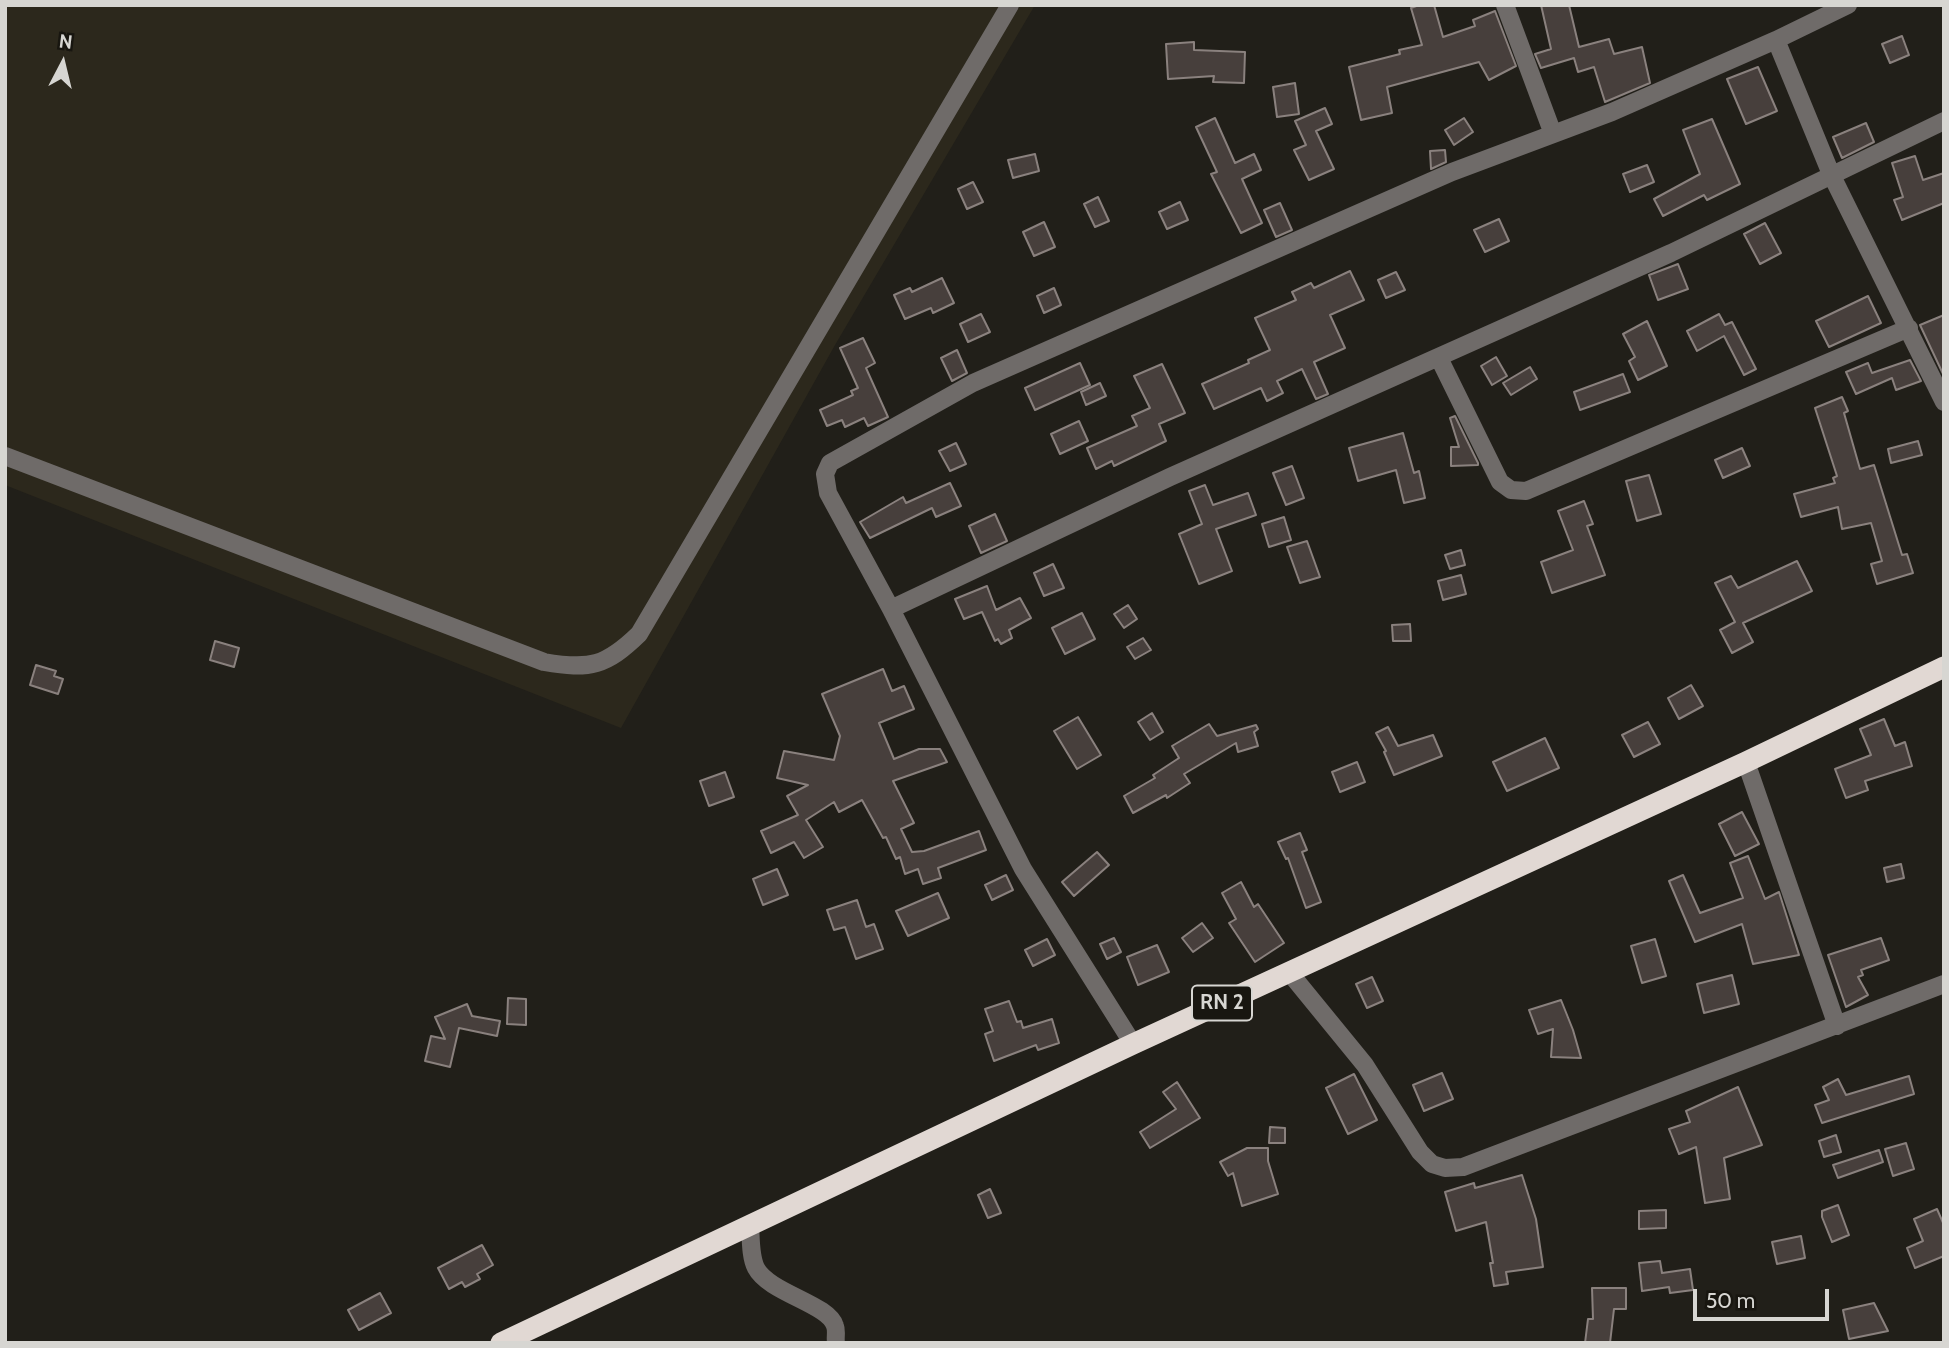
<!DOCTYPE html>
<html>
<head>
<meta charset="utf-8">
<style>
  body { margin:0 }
  #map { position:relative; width:1949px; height:1348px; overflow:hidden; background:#211f19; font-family:Cabin,sans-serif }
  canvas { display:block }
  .frame { position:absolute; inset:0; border:7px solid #d7d6d2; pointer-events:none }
  .north { position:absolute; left:28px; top:28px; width:70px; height:70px; -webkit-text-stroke:5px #181610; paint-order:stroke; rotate:7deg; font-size:19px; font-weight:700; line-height:28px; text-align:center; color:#d7d6d2 }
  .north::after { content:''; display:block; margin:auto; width:24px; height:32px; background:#d7d6d2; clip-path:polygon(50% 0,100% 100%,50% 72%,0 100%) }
  .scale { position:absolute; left:1693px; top:1289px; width:136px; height:32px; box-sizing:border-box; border:4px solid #d7d6d2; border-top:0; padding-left:9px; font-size:21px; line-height:24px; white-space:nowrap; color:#d7d6d2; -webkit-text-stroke:5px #181610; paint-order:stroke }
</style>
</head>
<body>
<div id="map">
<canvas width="1949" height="1348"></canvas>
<div class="frame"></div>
<div class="north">N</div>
<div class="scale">50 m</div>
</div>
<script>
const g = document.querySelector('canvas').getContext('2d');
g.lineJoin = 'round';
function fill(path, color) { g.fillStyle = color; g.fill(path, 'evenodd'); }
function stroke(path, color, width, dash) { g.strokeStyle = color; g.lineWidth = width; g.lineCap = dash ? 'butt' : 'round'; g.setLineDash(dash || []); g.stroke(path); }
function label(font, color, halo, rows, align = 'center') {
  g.font = font + ' Cabin,sans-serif'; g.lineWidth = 7; g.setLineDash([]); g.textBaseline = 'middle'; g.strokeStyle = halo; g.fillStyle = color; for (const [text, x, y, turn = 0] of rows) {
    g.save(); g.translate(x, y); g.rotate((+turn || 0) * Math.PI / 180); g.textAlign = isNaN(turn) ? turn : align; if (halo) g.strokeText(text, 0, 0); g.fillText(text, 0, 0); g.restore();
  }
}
const built = new Path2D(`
  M 5,5 L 1035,5 L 835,345 L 621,728 L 5,485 Z`);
const building = new Path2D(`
  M 1419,5 L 1434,5 L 1443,37 L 1475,26 L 1473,20 L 1495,11 L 1516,66 L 1489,80 L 1479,62 L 1387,87 L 1392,113 L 1361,120 L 1349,67 L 1400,54 L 1399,50 L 1422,45 L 1411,8 Z
  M 1541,5 L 1569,5 L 1579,47 L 1609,39 L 1614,54 L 1642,47 L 1650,83 L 1605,102 L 1594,67 L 1578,72 L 1574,58 L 1541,68 L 1535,54 L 1551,49 Z
  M 1902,36 L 1909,55 L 1890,63 L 1882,44 Z
  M 1194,42 L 1194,50 L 1245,52 L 1244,83 L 1213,82 L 1214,76 L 1168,79 L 1166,44 Z
  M 1758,67 L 1777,111 L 1746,124 L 1727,79 Z
  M 1295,83 L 1299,114 L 1277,117 L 1273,87 Z
  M 1325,108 L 1332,124 L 1316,131 L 1334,169 L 1309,180 L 1294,150 L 1306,145 L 1295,121 Z
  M 1215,118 L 1235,163 L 1254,154 L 1261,170 L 1242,179 L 1262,223 L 1241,233 L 1211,174 L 1217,172 L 1196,127 Z
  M 1464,118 L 1473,132 L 1454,145 L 1445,130 Z
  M 1712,119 L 1740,184 L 1707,200 L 1704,195 L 1663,216 L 1654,199 L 1700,174 L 1683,130 Z
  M 1866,123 L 1874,142 L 1842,158 L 1833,137 Z
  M 1445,150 L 1446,162 L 1431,169 L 1430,151 Z
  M 1035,154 L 1039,171 L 1013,178 L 1008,160 Z
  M 1915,156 L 1923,180 L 1944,173 L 1944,203 L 1902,220 L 1894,200 L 1903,197 L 1892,163 Z
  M 1647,165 L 1654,182 L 1630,192 L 1623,174 Z
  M 973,182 L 983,202 L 967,209 L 958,189 Z
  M 1098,197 L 1109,221 L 1095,227 L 1084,204 Z
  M 1180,202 L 1188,220 L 1167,229 L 1159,212 Z
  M 1280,203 L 1292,230 L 1276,237 L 1264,210 Z
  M 1499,219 L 1509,241 L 1485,252 L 1474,230 Z
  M 1044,222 L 1055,247 L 1034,256 L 1023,232 Z
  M 1765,223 L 1781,253 L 1760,264 L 1744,234 Z
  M 1678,264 L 1688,289 L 1658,300 L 1649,275 Z
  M 1350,271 L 1364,300 L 1330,315 L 1345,348 L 1314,362 L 1328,394 L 1316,399 L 1302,369 L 1277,381 L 1283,393 L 1267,401 L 1261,388 L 1214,409 L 1202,384 L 1249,363 L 1248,360 L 1270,350 L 1255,318 L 1296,300 L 1292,292 L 1311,283 L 1314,288 Z
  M 1396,272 L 1405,290 L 1386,298 L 1378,280 Z
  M 942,278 L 954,303 L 933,313 L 931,308 L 905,319 L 894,295 L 910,288 L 912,292 Z
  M 1054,288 L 1061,305 L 1044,313 L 1037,296 Z
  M 1868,296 L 1881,323 L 1829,347 L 1816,321 Z
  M 981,314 L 990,332 L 968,342 L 960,324 Z
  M 1719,314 L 1725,325 L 1732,322 L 1756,369 L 1744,375 L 1724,336 L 1697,351 L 1687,331 Z
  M 1944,315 L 1944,376 L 1920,325 Z
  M 1647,321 L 1667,366 L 1638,380 L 1629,361 L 1635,357 L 1623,334 Z
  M 863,338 L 875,363 L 866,368 L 888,417 L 868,426 L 864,418 L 845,427 L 842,420 L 827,426 L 820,410 L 853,395 L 851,391 L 858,388 L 840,348 Z
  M 957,350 L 967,373 L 952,381 L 941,358 Z
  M 1496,357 L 1507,376 L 1492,385 L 1481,366 Z
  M 1910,360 L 1921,381 L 1896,390 L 1892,378 L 1856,394 L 1846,372 L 1868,363 L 1872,373 Z
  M 1080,363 L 1090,385 L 1035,410 L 1025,388 Z
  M 1162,364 L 1185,413 L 1159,424 L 1166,441 L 1114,466 L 1112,461 L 1096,469 L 1087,448 L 1137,426 L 1132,416 L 1150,408 L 1134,376 Z
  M 1530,367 L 1537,379 L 1511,395 L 1503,383 Z
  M 1623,374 L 1630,392 L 1580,410 L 1574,392 Z
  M 1100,383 L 1106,396 L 1086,405 L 1081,392 Z
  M 1842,397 L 1848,411 L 1844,413 L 1860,469 L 1874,465 L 1902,555 L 1907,554 L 1913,573 L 1877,584 L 1871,564 L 1882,561 L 1871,523 L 1842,529 L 1838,507 L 1801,517 L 1794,494 L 1835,483 L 1833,478 L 1837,476 L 1815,408 Z
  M 1455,416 L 1478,463 L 1478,465 L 1451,466 L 1451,447 L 1459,447 L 1450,418 Z
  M 1079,421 L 1088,441 L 1060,454 L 1051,434 Z
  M 1403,433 L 1414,473 L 1419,471 L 1425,498 L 1404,503 L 1396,470 L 1358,481 L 1349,448 Z
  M 1918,441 L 1922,455 L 1891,463 L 1888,449 Z
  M 956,443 L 966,464 L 950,471 L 939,451 Z
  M 1742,448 L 1750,466 L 1723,478 L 1715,460 Z
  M 1292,466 L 1304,498 L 1286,505 L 1273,473 Z
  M 1649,475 L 1661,514 L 1637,521 L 1626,481 Z
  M 950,483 L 961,506 L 936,517 L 932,508 L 870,538 L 860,522 L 903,497 L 906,503 Z
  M 1205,485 L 1213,505 L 1248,493 L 1256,515 L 1216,529 L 1232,571 L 1199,584 L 1179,534 L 1202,524 L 1189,491 Z
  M 1584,501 L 1593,524 L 1587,526 L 1605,575 L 1552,593 L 1541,562 L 1573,550 L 1558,511 Z
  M 995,514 L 1007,541 L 981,553 L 969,526 Z
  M 1284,517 L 1291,540 L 1269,547 L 1262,524 Z
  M 1307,541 L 1320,577 L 1300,583 L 1287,547 Z
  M 1461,550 L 1465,565 L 1450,569 L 1445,555 Z
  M 1797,561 L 1812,591 L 1743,623 L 1753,642 L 1732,653 L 1720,630 L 1735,622 L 1715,583 L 1731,576 L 1738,588 Z
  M 1053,564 L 1064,588 L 1044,596 L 1034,573 Z
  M 1461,575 L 1466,594 L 1443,600 L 1438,581 Z
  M 987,586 L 996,610 L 1020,598 L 1031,618 L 1009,630 L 1012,638 L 1001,644 L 998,639 L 995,641 L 982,612 L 964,619 L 955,599 Z
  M 1128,605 L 1137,619 L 1124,628 L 1114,614 Z
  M 1082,613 L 1095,639 L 1065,654 L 1052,628 Z
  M 1410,624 L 1411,641 L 1393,641 L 1392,625 Z
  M 1143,638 L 1151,650 L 1135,659 L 1127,647 Z
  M 215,641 L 239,648 L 234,667 L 210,660 Z
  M 36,665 L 56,671 L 54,676 L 63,679 L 58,694 L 30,685 Z
  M 883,669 L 892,691 L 904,686 L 914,709 L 879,723 L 894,759 L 919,749 L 940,749 L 947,762 L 893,781 L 914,823 L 901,829 L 912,852 L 924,851 L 979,831 L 986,850 L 938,868 L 941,878 L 923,884 L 918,869 L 905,874 L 900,857 L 896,859 L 886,837 L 883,838 L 862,800 L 839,812 L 834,802 L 806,820 L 823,847 L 804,858 L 794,842 L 771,853 L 761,831 L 798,815 L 787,796 L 808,785 L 777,778 L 784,751 L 834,760 L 840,736 L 822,694 Z
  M 1691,685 L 1703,706 L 1679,719 L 1668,698 Z
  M 1152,713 L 1163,732 L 1150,740 L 1138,722 Z
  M 1078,717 L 1101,755 L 1077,769 L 1054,731 Z
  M 1884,719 L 1895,746 L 1905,742 L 1912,766 L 1865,781 L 1868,790 L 1846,798 L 1835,769 L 1871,755 L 1860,729 Z
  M 1648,722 L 1660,744 L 1634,757 L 1622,735 Z
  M 1209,724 L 1217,736 L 1256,725 L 1258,729 L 1254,732 L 1258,746 L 1238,752 L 1236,743 L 1184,774 L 1190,783 L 1167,798 L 1166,795 L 1133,813 L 1124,796 L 1155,778 L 1153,775 L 1179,758 L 1172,746 Z
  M 1388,727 L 1398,746 L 1433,735 L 1442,756 L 1394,775 L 1384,752 L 1386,751 L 1376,733 Z
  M 1545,738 L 1559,768 L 1507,791 L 1493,762 Z
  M 1357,762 L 1365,782 L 1340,792 L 1332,772 Z
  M 725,772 L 734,797 L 709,806 L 700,781 Z
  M 1742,812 L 1759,844 L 1735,856 L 1719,824 Z
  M 1300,833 L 1307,850 L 1302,852 L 1321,902 L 1306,908 L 1288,858 L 1286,859 L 1278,842 Z
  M 1097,852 L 1109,865 L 1074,896 L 1062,882 Z
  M 1748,856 L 1765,899 L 1779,892 L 1799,955 L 1753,964 L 1742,924 L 1695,942 L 1669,881 L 1683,875 L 1700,913 L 1743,898 L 1730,863 Z
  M 1901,864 L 1904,878 L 1887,882 L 1884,868 Z
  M 777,869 L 788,895 L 763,905 L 753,879 Z
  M 1006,875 L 1013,890 L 992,900 L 985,885 Z
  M 1241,882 L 1254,907 L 1258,904 L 1284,943 L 1255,962 L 1229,923 L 1236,919 L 1222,893 Z
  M 938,893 L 949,918 L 908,936 L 896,911 Z
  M 857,900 L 866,927 L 874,924 L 883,949 L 856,959 L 845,927 L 834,930 L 827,910 Z
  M 1202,923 L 1213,938 L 1193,952 L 1182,938 Z
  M 1114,938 L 1121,952 L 1107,959 L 1100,944 Z
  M 1881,938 L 1889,960 L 1861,970 L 1863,975 L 1858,977 L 1868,995 L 1846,1007 L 1828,955 Z
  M 1047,939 L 1055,955 L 1033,966 L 1025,950 Z
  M 1655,939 L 1666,976 L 1642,983 L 1631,946 Z
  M 1157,945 L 1169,972 L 1138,985 L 1127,957 Z
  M 1732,975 L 1739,1004 L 1704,1013 L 1697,984 Z
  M 1372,977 L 1383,1001 L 1367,1008 L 1356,984 Z
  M 508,998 L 526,999 L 526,1025 L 507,1024 Z
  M 1561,1000 L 1573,1030 L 1581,1058 L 1551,1057 L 1553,1029 L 1538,1034 L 1529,1010 Z
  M 1009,1001 L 1017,1022 L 1021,1021 L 1023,1028 L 1052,1019 L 1059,1043 L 1038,1050 L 1036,1045 L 994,1061 L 985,1034 L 993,1031 L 985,1009 Z
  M 467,1004 L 472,1016 L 500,1021 L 497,1036 L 459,1028 L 450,1067 L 425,1061 L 431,1036 L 445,1039 L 435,1017 Z
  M 1442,1073 L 1453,1099 L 1424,1111 L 1413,1085 Z
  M 1354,1074 L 1377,1120 L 1348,1134 L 1326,1088 Z
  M 1909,1076 L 1914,1094 L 1822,1123 L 1815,1105 L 1829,1100 L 1823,1087 L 1838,1079 L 1846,1095 Z
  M 1177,1082 L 1200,1118 L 1150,1148 L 1140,1132 L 1176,1109 L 1163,1092 Z
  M 1738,1087 L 1762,1145 L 1724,1158 L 1730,1199 L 1705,1203 L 1696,1147 L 1679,1154 L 1669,1129 L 1690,1122 L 1686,1111 Z
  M 1270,1127 L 1285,1128 L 1285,1143 L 1269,1143 Z
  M 1836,1135 L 1841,1152 L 1824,1157 L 1819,1141 Z
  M 1906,1143 L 1914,1169 L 1893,1176 L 1885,1149 Z
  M 1247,1148 L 1268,1148 L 1268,1161 L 1278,1194 L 1242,1206 L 1233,1173 L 1228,1176 L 1220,1162 Z
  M 1879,1150 L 1883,1162 L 1838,1178 L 1833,1165 Z
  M 1522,1175 L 1536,1219 L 1543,1267 L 1506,1272 L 1508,1284 L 1494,1286 L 1490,1263 L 1493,1263 L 1486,1222 L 1456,1231 L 1445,1192 L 1474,1183 L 1475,1188 Z
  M 990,1189 L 1001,1213 L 988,1218 L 978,1195 Z
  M 1838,1205 L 1849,1235 L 1832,1242 L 1822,1217 L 1822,1211 Z
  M 1937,1209 L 1944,1225 L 1944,1256 L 1915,1268 L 1907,1248 L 1923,1241 L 1914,1219 Z
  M 1666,1210 L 1666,1228 L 1639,1229 L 1639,1211 Z
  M 1801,1236 L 1805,1258 L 1777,1264 L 1772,1242 Z
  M 482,1245 L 493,1265 L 477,1274 L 480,1279 L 465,1287 L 462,1282 L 449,1289 L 438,1268 Z
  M 1660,1261 L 1662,1273 L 1690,1269 L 1693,1290 L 1670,1293 L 1669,1287 L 1642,1291 L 1639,1263 Z
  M 1592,1288 L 1626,1288 L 1626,1309 L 1614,1309 L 1610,1343 L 1585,1343 L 1588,1319 L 1593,1319 Z
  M 380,1293 L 391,1313 L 359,1330 L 348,1310 Z
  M 1874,1303 L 1888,1331 L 1849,1339 L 1843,1310 Z`);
const minor = new Path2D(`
  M 1505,5 L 1553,134
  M 1776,40 L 1831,174 L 1944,402
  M 1439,358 L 1500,482 L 1511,490 L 1526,491 L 1909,328
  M 5,456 L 544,662 C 590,670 606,666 639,634 L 1010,5
  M 891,609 L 1170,477 L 1671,253 L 1944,121
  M 1746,762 L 1837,1026
  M 1289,972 L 1365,1065 L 1420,1152 L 1432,1164 L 1445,1168 L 1463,1167 L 1944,984
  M 1133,1044 L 1023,869 L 891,609 L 828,493 L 825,474 L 830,463 L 973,383 L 1452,172 L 1612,112 L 1776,40 L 1848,5
  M 750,1224 C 751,1238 750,1256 756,1268 C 769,1293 829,1304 835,1326 C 837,1331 835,1338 836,1343`);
const highway = new Path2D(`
  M 501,1343 L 1133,1044 L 1746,762 L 1944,667`);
const shields = [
  [1222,1003,60]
];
const shieldNames = [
  ["RN 2",1222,1003]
];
fill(built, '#2c281c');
fill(building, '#473f3c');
stroke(building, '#8a817e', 2);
stroke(minor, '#6f6b69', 18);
stroke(highway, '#e1d8d3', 21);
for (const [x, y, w] of shields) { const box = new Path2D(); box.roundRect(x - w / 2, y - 17.5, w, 35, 5); g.fillStyle = '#181610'; g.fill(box); stroke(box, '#d7d6d2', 2); }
label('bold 21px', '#d7d6d2', null, shieldNames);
</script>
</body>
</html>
